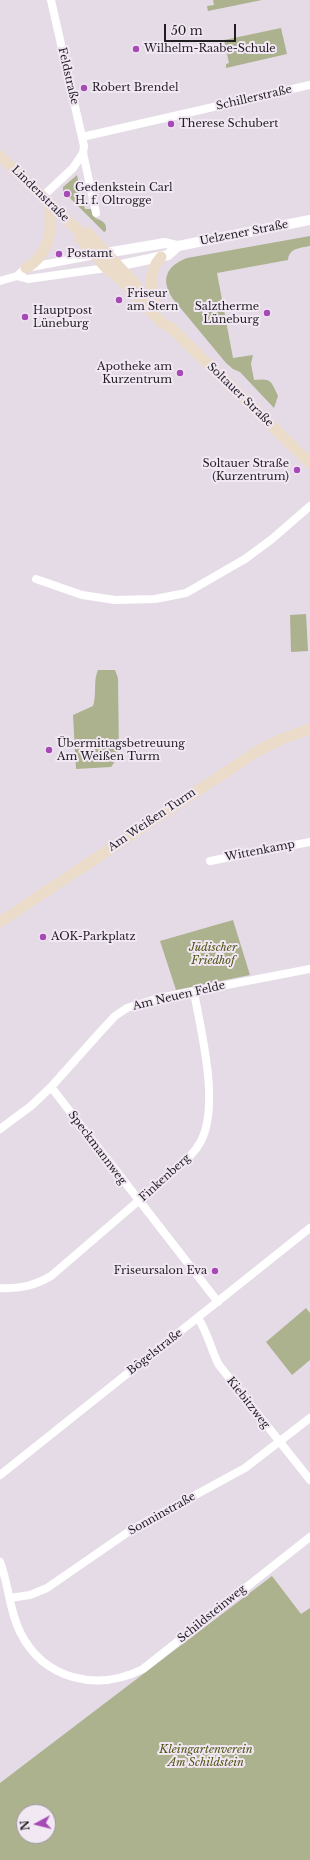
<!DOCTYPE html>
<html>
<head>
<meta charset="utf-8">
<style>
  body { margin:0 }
  #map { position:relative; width:310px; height:1860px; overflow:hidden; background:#e5dbe7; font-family:"Libre Baskerville",serif }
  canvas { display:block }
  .north { position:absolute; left:16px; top:1804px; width:40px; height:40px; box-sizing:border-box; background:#f2e8f4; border:1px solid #9e97a0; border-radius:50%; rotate:263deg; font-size:11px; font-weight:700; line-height:16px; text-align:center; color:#211e22 }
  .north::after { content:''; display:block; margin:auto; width:14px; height:18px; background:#a64bb5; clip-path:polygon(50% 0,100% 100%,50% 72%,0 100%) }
  .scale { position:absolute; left:164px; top:24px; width:72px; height:18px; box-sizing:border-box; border:2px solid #211e22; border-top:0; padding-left:5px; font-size:12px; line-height:14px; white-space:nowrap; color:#211e22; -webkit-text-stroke:3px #f2e8f4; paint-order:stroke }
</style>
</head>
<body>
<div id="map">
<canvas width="310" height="1860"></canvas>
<div class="north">N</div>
<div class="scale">50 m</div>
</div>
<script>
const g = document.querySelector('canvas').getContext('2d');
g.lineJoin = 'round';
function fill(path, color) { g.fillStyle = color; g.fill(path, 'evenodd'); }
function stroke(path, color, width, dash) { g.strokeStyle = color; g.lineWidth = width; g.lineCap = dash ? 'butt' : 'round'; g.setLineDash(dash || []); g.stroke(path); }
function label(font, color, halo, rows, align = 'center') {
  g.font = font + ' "Libre Baskerville",serif'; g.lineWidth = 4; g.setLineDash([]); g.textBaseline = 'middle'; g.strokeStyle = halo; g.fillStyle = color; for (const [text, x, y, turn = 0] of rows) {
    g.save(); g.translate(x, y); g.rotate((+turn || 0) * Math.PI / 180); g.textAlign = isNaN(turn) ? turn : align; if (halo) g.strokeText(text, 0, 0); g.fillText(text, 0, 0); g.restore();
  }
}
const green = new Path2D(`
  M 213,0 L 262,0 L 208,11 L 207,6 L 214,5 Z
  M 281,28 L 287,54 L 226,68 L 226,64 L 229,63 L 224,40 Z
  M 77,175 L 85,209 L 93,209 L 95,218 C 102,221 107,222 106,231 L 104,232 L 63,191 L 63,187 Z
  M 310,236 L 310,246 C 300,248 289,248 288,260 L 217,273 L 233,358 L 253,355 L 251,364 L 254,380 C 272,378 271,381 278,396 L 274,408 L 240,372 L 233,369 L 226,363 L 173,299 C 160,280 166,266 187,258 Z
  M 306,614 L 308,651 L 291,652 L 290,615 Z
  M 98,670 L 115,670 L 118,678 L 119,756 L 111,767 L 76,769 L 73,715 L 93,706 C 97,694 93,681 98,670 Z
  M 233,920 L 250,975 L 176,990 L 160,941 Z
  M 306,1308 L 310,1313 L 310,1360 L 292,1375 L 266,1342 Z
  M 272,1576 L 301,1614 L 310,1608 L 310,1860 L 0,1860 L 0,1783 ZM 24,1812 L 48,1812 L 48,1836 L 24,1836 Z`);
const minor = new Path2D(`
  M 51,0 L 84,146 L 83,153 L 96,213
  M 82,137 L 310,85
  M 42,197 L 73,168 L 83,153
  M 17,276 L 28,279 L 106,268
  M 0,281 L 17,276 L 26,268 L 95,255
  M 36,579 L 82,595 L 115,600 L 155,599 L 186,593 L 245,559 L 272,539 L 310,506
  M 210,861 L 310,842
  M 51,1087 L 218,1302
  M 0,1129 L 31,1106 L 51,1087 L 102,1030 L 115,1016 L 127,1008 L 159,998 L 310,969
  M 0,1288 C 19,1289 34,1286 51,1276 L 186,1160 C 190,1156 195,1151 198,1146 C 222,1111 201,1032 194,992
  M 198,1318 C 208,1333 211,1350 219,1365 L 310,1480
  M 0,1475 L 310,1228
  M 0,1562 C 9,1585 9,1610 20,1632 C 44,1680 97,1692 143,1669 L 310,1537
  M 10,1598 L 30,1595 L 47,1588 L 131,1530 L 245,1468 L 310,1418`);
const tertiary = new Path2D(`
  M 100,254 L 165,243 L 178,246 L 310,220
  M 112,267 L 168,255 L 178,246`);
const secondary = new Path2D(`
  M 0,156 L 81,233 L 88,233 L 136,285
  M 81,233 L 81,239 L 106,268 L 121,280 L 162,323 L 169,326 L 310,463
  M 26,268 C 51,253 52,229 49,202
  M 156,306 C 151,288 147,273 161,257
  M 0,922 L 256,752 L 281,739 L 310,729`);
const markers = [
  [136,49,4,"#a64bb5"],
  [84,88,4,"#a64bb5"],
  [171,124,4,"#a64bb5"],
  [67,194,4,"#a64bb5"],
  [59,254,4,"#a64bb5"],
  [119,300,4,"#a64bb5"],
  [267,313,4,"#a64bb5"],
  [25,317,4,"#a64bb5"],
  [180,373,4,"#a64bb5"],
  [297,470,4,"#a64bb5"],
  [49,750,4,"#a64bb5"],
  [43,937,4,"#a64bb5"],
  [215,1271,4,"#a64bb5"]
];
const poiNames = [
  ["Wilhelm-Raabe-Schule",144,49],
  ["Robert Brendel",92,88],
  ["Therese Schubert",179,124],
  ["Gedenkstein Carl",75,188],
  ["H. f. Oltrogge",75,201],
  ["Postamt",67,254],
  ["Friseur",127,294],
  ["am Stern",127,307],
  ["Salztherme",259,307,"right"],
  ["Lüneburg",259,320,"right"],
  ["Hauptpost",33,311],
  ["Lüneburg",33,324],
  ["Apotheke am",172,367,"right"],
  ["Kurzentrum",172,380,"right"],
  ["Soltauer Straße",289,464,"right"],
  ["(Kurzentrum)",289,477,"right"],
  ["Übermittagsbetreuung",57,744],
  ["Am Weißen Turm",57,757],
  ["AOK-Parkplatz",51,937],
  ["Friseursalon Eva",207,1271,"right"]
];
const streetNames = [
  ["Feldstraße",68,76,77],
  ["Schillerstraße",254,98,-13],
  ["Lindenstraße",40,194,44],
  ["Uelzener Straße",244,233,-11],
  ["Soltauer Straße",240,395,44],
  ["Am Weißen Turm",152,820,-34],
  ["Wittenkamp",260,851,-11],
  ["Am Neuen Felde",179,996,-13],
  ["Speckmannweg",97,1148,53],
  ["Finkenberg",165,1178,-42],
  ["Bögelstraße",155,1352,-38],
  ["Kiebitzweg",248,1403,52],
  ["Sonninstraße",162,1514,-29],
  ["Schildsteinweg",212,1614,-39]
];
const parkNames = [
  ["Jüdischer",213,948],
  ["Friedhof",213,961],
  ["Kleingartenverein",206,1750],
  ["Am Schildstein",206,1763]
];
fill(green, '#acb18e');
stroke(minor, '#fff', 8);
stroke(tertiary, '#fff', 10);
stroke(secondary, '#ebdbc9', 11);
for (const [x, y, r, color] of markers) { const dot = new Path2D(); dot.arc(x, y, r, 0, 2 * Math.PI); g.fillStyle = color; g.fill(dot); stroke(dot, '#f2e8f4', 1.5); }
label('11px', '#211e22', '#f2e8f4', poiNames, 'left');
label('11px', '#211e22', '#f2e8f4', streetNames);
label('italic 11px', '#4f5412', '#f2e8f4', parkNames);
</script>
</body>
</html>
